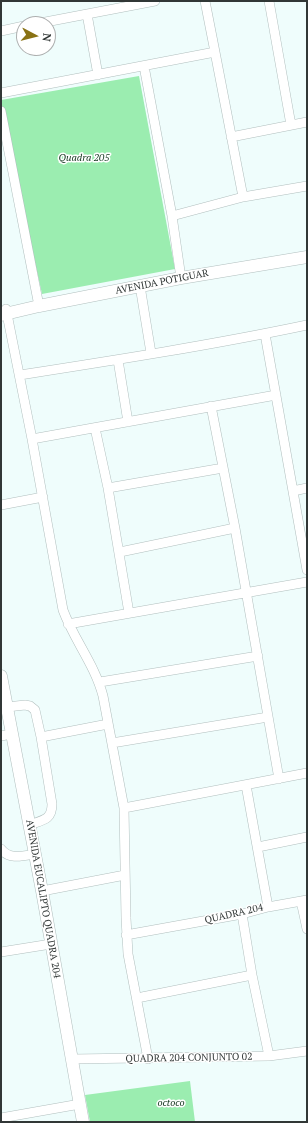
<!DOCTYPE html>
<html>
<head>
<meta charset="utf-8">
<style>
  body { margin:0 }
  #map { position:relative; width:308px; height:1123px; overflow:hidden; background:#effdfc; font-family:"PT Serif",serif }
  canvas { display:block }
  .frame { position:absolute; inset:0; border:2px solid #313736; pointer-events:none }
  .north { position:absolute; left:16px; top:16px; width:40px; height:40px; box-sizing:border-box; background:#fff; border:1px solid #adafaf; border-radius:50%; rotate:97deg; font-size:11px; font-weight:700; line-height:16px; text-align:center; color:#313736 }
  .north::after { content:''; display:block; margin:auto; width:14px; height:18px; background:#897214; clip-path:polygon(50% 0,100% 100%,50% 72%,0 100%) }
</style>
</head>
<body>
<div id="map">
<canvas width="308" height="1123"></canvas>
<div class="frame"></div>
<div class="north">N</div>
</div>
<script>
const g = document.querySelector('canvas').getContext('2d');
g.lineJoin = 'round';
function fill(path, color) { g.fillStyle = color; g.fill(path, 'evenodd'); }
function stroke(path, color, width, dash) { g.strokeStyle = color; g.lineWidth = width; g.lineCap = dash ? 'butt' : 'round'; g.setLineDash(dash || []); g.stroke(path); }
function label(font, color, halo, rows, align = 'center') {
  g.font = font + ' "PT Serif",serif'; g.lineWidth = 3; g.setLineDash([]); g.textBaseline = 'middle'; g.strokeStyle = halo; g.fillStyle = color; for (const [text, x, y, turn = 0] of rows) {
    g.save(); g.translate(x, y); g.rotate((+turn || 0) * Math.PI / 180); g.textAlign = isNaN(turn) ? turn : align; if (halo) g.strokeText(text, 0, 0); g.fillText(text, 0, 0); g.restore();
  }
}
const green = new Path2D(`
  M 139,76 L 175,269 L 42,294 L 1,109 L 1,100 Z
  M 190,1081 L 195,1122 L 90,1122 L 85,1095 Z`);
const minor = new Path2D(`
  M 269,1 L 291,125
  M 87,14 L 98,75
  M 35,24 L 155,1
  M 1,31 L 24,26
  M 215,52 L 243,197
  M 144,66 L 172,216 L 181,278
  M 1,93 L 215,52 L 205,1
  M 1,111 L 39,306
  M 231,137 L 307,122
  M 172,216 L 243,197 L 307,186
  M 140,286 L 151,353
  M 6,309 L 32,439 L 63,610 C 74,640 95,665 103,696 L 124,808 L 126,918 L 128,954 L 148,1059
  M 265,334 L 307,570
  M 118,360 L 128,422
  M 20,375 C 116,360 212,345 307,325
  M 211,406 L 235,528 L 279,779
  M 95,428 L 108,488 L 129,613
  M 32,439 L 276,395
  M 108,488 L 223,468
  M 293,491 L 307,488
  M 1,505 L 43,497
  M 120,552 L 235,528
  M 68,624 L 307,582
  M 100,682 L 258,656
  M 7,707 L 25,705 L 30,706 L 35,710 L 41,737 L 52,804 C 52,820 43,820 29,825
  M 1,736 L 11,734
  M 41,737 L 108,724
  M 112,743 L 268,717
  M 124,808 L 307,773
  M 258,847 L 307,837
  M 1,849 C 9,860 23,856 35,854
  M 42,891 L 125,875
  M 301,901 L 307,929
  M 268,907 L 307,900
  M 242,914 L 252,975 L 269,1056
  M 126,935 L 242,914 L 268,907 L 246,785
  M 1,952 L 51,944
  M 137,998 L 252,975
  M 72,1059 L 269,1056 L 307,1051
  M 1,1118 L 80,1104`);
const tertiary = new Path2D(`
  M 1,315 L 39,306 L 181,278 L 307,257
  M 1,676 L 42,891 L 83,1122`);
const parkNames = [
  ["Quadra 205",84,158],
  ["octoco",171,1103]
];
const streetNames = [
  ["AVENIDA POTIGUAR",162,282,-11],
  ["AVENIDA EUCALIPTO QUADRA 204",43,899,80],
  ["QUADRA 204",234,914,-13],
  ["QUADRA 204 CONJUNTO 02",189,1058,-1]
];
fill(green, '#9bedb0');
stroke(minor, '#b1bfbe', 10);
stroke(tertiary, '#b1bfbe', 13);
stroke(minor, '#fff', 9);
stroke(tertiary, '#fff', 12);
label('italic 10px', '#11351c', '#fff', parkNames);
label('10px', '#313736', '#fff', streetNames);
</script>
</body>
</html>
